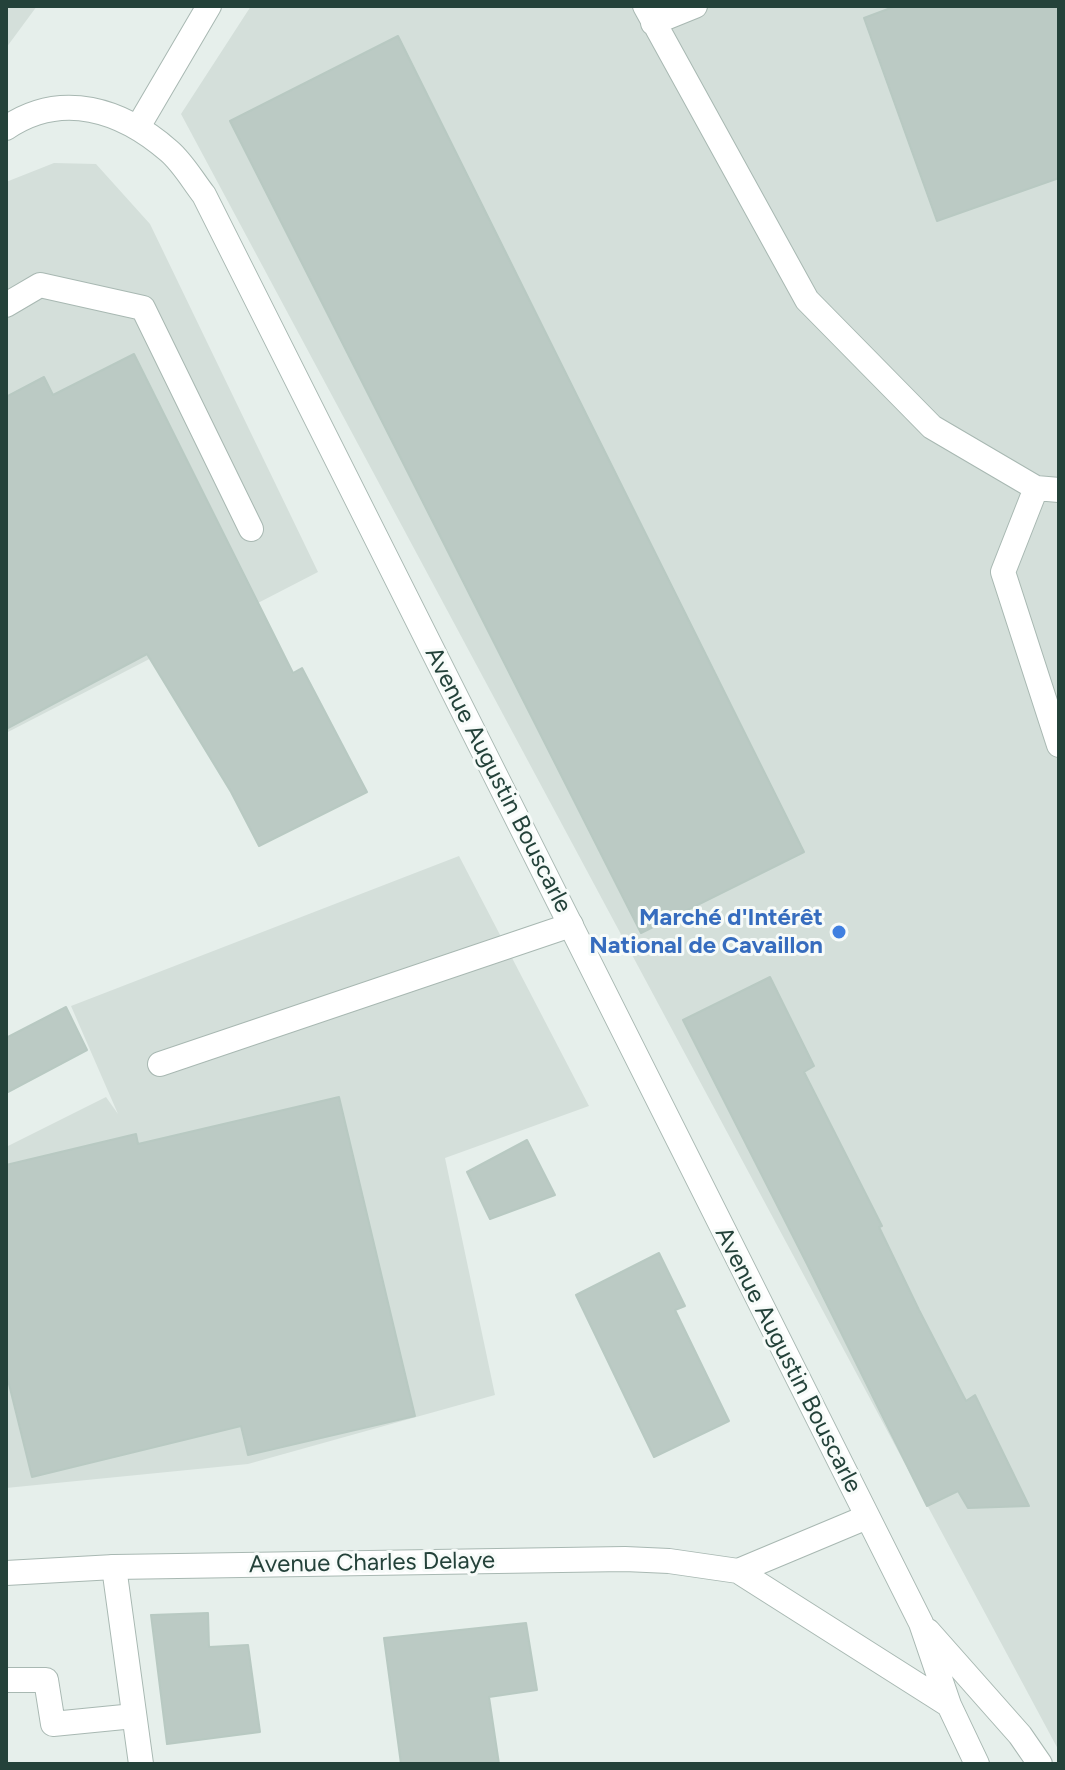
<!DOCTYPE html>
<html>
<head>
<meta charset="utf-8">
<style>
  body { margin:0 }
  #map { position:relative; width:1065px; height:1770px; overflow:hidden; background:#e6efeb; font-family:Figtree,sans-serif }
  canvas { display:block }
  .frame { position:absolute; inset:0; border:8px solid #24423a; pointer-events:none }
</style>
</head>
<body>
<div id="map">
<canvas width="1065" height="1770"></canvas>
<div class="frame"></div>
</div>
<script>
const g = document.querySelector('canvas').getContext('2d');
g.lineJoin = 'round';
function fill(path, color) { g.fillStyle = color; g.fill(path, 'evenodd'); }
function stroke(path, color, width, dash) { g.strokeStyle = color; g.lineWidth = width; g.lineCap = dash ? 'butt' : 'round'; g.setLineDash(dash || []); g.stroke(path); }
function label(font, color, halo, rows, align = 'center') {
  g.font = font + ' Figtree,sans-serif'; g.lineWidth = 6; g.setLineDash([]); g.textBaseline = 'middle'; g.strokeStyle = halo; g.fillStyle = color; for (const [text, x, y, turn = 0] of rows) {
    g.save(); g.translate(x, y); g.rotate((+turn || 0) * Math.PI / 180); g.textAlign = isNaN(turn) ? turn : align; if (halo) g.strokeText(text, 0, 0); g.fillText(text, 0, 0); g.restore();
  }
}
const built = new Path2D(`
  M 6,6 L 37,6 L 6,48 Z
  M 251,6 L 1059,6 L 1059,1751 L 181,114 Z
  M 54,163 L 96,164 L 150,224 L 318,572 L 6,733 L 6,182 Z
  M 459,856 L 589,1106 L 445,1158 L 495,1395 L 248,1464 L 6,1488 L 6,1147 L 106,1097 L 118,1114 L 71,1006 Z`);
const building = new Path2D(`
  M 896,6 L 1059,6 L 1059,178 L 937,221 L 864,18 Z
  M 398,36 L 804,852 L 641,933 L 230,121 Z
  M 134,354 L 293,673 L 302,668 L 367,792 L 259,846 L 231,792 L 147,654 L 6,729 L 6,397 L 44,377 L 53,395 Z
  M 770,977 L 814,1066 L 804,1072 L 882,1226 L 879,1227 L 919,1310 L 966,1401 L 975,1395 L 1029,1506 L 968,1508 L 958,1491 L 927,1506 L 807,1264 L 683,1020 Z
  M 66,1007 L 87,1050 L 6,1093 L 6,1038 Z
  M 339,1097 L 415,1416 L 248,1455 L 241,1426 L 32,1477 L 6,1372 L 6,1165 L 136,1134 L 138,1144 Z
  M 527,1140 L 555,1195 L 490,1219 L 467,1172 Z
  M 659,1253 L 685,1306 L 675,1310 L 729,1421 L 654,1457 L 576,1295 Z
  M 208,1613 L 209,1647 L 248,1645 L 260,1732 L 167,1744 L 151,1615 Z
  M 526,1623 L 537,1690 L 489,1697 L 499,1764 L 401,1764 L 384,1638 Z`);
const service = new Path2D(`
  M 645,6 L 807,300 L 932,427 L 1036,488 L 1059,490
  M 653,23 L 695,6
  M 138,127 L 209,6
  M 6,305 L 40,285 L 143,308 L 251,529
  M 1036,488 L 1003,572 L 1059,745
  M 160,1064 L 571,925
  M 6,1680 L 46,1680 L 53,1724 L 134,1716`);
const minor = new Path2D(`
  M 114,1567 L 141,1764`);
const tertiary = new Path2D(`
  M 6,128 C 62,90 122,110 169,151 C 183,163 193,181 204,195 L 921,1623 L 949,1705 L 977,1764
  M 738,1571 L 867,1517
  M 6,1573 L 114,1567 L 625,1559 L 669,1561 L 738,1571 L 949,1705
  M 928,1631 L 1020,1735 L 1040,1764`);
const markers = [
  [839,932,8,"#3f7fe0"]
];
const streetNames = [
  ["Avenue Augustin Bouscarle",498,780,63],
  ["Avenue Augustin Bouscarle",788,1360,63],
  ["Avenue Charles Delaye",372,1563,-1]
];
const shopNames = [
  ["Marché d'Intérêt",823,918],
  ["National de Cavaillon",823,946]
];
fill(built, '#d4dfda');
fill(building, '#bbcac4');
stroke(building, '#b8c9c2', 2);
stroke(service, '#a8b8b2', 26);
stroke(minor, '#a8b8b2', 26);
stroke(tertiary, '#a8b8b2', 26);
stroke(service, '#fff', 24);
stroke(minor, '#fff', 24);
stroke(tertiary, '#fff', 24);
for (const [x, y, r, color] of markers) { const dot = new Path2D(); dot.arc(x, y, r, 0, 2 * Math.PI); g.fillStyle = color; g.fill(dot); stroke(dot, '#f7fbf9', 3); }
label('24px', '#24423a', '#f7fbf9', streetNames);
label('bold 24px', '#366cbe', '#f7fbf9', shopNames, 'right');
</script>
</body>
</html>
